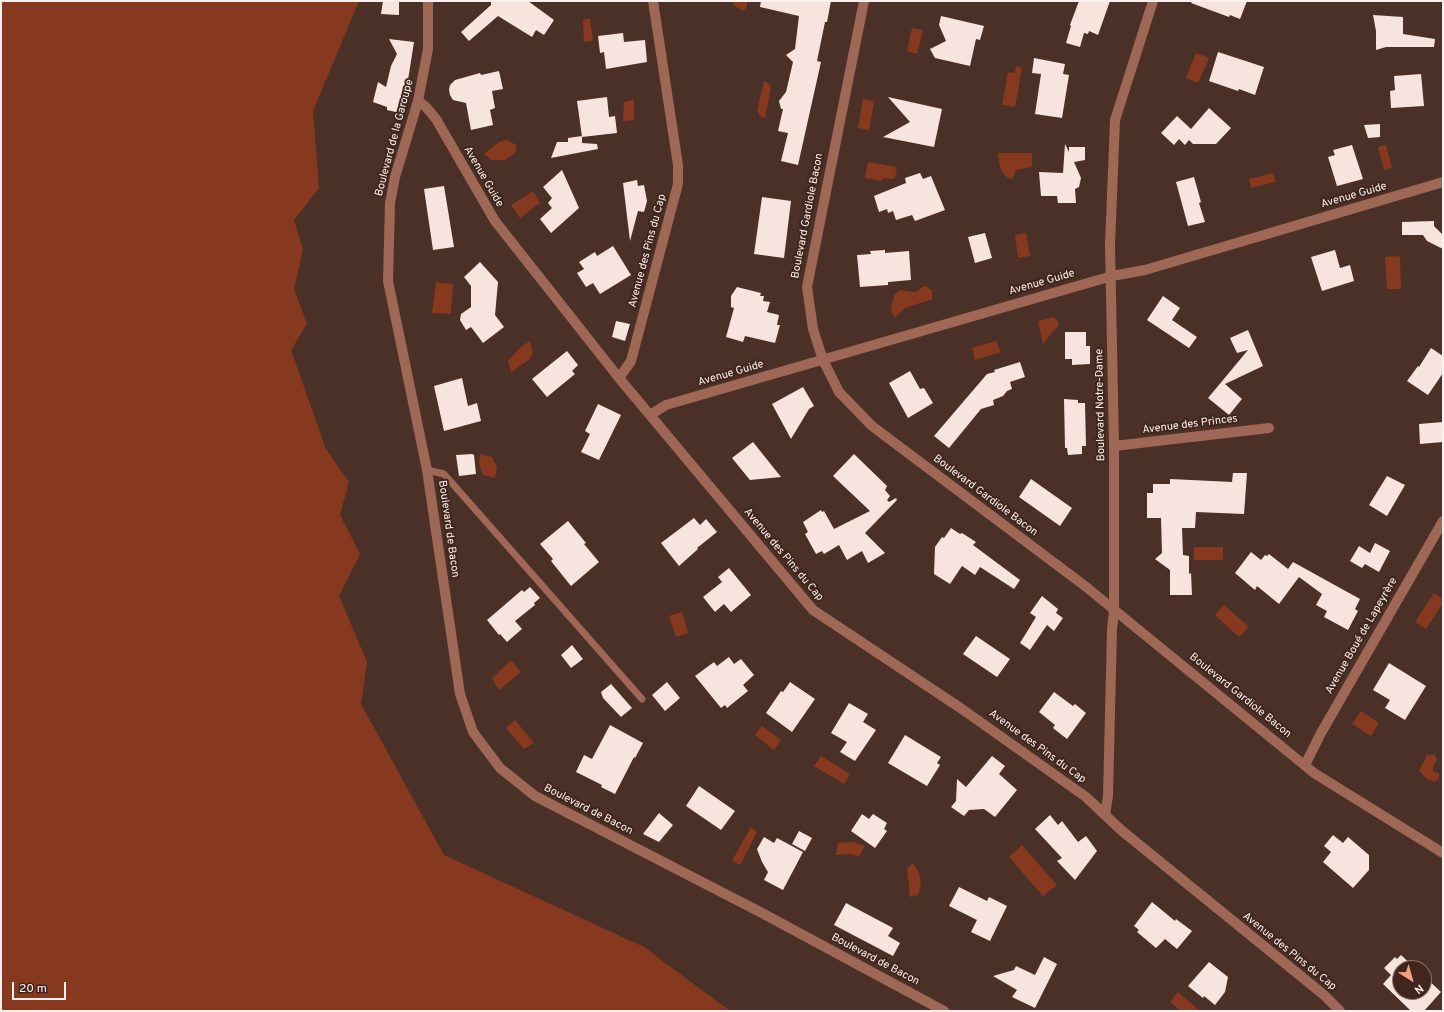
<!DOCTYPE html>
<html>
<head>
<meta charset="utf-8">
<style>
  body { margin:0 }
  #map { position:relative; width:1444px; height:1012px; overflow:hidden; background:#4b3027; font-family:Overpass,sans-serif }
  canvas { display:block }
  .frame { position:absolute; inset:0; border:2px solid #fcf1ee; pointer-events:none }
  .north { position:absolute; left:1392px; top:960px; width:40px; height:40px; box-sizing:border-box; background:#40261d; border:1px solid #8b7771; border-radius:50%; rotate:143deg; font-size:11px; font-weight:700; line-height:16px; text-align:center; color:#fcf1ee }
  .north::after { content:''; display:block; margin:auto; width:14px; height:18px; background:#f39f84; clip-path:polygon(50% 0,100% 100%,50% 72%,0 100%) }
  .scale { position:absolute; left:12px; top:982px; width:54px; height:18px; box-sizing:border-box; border:2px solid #fcf1ee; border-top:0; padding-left:5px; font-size:12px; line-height:14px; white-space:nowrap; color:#fcf1ee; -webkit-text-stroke:3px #40261d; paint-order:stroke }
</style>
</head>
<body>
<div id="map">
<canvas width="1444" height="1012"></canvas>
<div class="frame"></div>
<div class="north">N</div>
<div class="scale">20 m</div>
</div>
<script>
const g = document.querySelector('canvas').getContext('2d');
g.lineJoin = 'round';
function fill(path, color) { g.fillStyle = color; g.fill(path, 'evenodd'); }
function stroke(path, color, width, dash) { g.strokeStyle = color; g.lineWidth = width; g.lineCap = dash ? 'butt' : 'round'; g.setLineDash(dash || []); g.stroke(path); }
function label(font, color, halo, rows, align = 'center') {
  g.font = font + ' Overpass,sans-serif'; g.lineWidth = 4; g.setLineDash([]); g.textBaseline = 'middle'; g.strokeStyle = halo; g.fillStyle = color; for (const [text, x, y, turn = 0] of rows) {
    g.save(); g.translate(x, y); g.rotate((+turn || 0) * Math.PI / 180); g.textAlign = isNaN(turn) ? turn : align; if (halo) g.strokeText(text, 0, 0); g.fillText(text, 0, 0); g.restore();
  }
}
const water = new Path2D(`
  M 1,1 L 359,1 L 313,111 L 319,188 L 294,220 L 303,250 L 294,289 L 307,324 L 291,350 L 326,449 L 349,482 L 340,515 L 360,554 L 339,596 L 367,662 L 361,704 L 444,855 L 644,947 L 730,1011 L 1,1011 Z
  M 732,1 L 749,1 L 747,3 L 747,7 L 743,11 L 735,6 Z
  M 590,18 L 593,41 L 584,42 L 583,20 Z
  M 912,28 L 923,30 L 917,54 L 907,51 Z
  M 1196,53 L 1209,58 L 1198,83 L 1186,78 Z
  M 1016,66 L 1022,68 L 1015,107 L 1002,105 L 1008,72 L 1015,73 Z
  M 764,81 L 768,83 L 771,88 L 765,118 L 760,116 L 757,110 Z
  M 863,99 L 874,101 L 869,130 L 858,128 Z
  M 634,100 L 634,120 L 623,121 L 624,102 Z
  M 507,140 L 516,145 L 516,152 L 505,160 L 491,160 L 484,154 L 499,142 Z
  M 1386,145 L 1392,168 L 1384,170 L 1378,147 Z
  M 998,153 L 1032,153 L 1032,167 L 1016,170 L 1013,178 L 1010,179 C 1000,174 999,163 998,153 Z
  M 868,162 L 896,167 L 895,169 L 897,170 L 895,178 L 893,179 L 883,178 L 883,181 L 865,178 Z
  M 1273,173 L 1275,182 L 1251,188 L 1249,179 Z
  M 533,191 L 540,203 L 520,218 L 511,205 Z
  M 1026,233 L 1030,256 L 1018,258 L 1015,235 Z
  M 1400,256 L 1401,289 L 1387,289 L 1385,257 Z
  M 436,282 L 453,284 L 451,314 L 432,313 Z
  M 925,286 L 932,290 L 932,299 C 924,303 912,304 904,309 C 900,312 899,316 894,317 L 891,310 L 894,295 L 900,290 L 915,292 Z
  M 1054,317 L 1058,322 L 1058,327 C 1050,332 1049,338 1043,344 L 1038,321 Z
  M 530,341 L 533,354 L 529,360 L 511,372 L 508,361 L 521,347 Z
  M 996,341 L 1001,352 L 975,360 L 972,348 Z
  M 480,454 L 492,457 L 497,468 L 495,478 L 483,475 L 479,464 Z
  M 1194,547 L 1223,547 L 1223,560 L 1194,560 Z
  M 1434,593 L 1443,599 L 1443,603 L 1426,629 L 1415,622 Z
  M 1224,605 L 1249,627 L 1239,637 L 1215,615 Z
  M 682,612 L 688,633 L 676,637 L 669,616 Z
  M 511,660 L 521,672 L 499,690 L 492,678 Z
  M 1361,711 L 1379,723 L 1371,736 L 1352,724 Z
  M 515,720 L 534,743 L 524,749 L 506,728 Z
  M 762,726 L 781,740 L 774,750 L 755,735 Z
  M 1427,755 L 1435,755 L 1437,760 L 1433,766 L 1433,771 L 1439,774 L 1439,779 L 1434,782 L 1427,779 L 1419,771 Z
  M 821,756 L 850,774 L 844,784 L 814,766 Z
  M 751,827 L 757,832 L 740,865 L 732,861 Z
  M 853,842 L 865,846 L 859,856 L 849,854 L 836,855 L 838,843 Z
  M 1022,845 L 1057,885 L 1043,896 L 1009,857 Z
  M 912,863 C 921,872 923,883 918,895 L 910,897 L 907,869 Z
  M 1178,992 L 1200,1011 L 1181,1011 L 1170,1002 Z`);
const building = new Path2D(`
  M 383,1 L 399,1 L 399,15 L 381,14 Z
  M 491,1 L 528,1 L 554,20 L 544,35 L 536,30 L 532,37 L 498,16 L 469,41 L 461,32 L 491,5 Z
  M 761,1 L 831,1 L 827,22 L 825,22 L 817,61 L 821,62 L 798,165 L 781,161 L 788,133 L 778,131 L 783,109 L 781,109 L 779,101 L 786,92 L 793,62 L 786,55 L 795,49 L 799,16 L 760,7 Z
  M 1079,1 L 1110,1 L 1098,35 L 1089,31 L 1088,34 L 1084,33 L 1080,47 L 1066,43 L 1071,26 L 1070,25 Z
  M 1192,1 L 1247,1 L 1240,19 L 1230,15 L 1229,17 L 1191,3 Z
  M 1373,15 L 1403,17 L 1403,34 L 1435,39 L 1434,47 L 1386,47 L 1376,50 L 1376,31 Z
  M 941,16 L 984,26 L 980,40 L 976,39 L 970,66 L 935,58 L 930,49 L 946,41 L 939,25 Z
  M 623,33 L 624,42 L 645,40 L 647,62 L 606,69 L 604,52 L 600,53 L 598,36 Z
  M 389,39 L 414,42 L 408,80 L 400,113 L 387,110 L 387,107 L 373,102 L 378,82 L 386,87 L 391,66 L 397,54 Z
  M 1218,52 L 1264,67 L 1255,95 L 1239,89 L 1238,91 L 1209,81 Z
  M 1034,58 L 1065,64 L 1063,74 L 1069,75 L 1062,118 L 1035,114 L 1041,74 L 1032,73 Z
  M 499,71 L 503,89 L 492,91 L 495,108 L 490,110 L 493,125 L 471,130 L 466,103 L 453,100 L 450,95 L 449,90 L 450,85 L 455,80 L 480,73 L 481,75 Z
  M 1421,74 L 1424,106 L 1391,108 L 1390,91 L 1395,90 L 1394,76 Z
  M 607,97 L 609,117 L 615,116 L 617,133 L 582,137 L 577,101 Z
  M 888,97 L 942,109 L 934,147 L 883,137 L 910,122 Z
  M 1209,108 L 1231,128 L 1216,144 L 1193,144 L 1189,140 L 1185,145 L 1179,139 L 1174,145 L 1161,133 L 1177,116 L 1191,129 Z
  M 1380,124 L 1380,137 L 1368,138 L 1364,125 Z
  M 582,136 L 582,143 L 597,144 L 598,149 L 551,158 L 557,142 L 568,142 L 568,138 Z
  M 1065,144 L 1069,152 L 1069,147 L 1085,147 L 1085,160 L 1074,162 L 1081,178 L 1079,187 L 1075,189 L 1076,203 L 1058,203 L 1057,196 L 1041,196 L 1039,172 L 1063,173 Z
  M 1352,145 L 1363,179 L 1337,186 L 1328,157 L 1335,155 L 1333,150 Z
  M 562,170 L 579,208 L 551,233 L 540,219 L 552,208 L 548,203 L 552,198 L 543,187 Z
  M 920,173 L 923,179 L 931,176 L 945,210 L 915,221 L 912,215 L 896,220 L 893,211 L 888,213 L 887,209 L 879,212 L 874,196 L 906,183 L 905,178 Z
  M 1194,177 L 1201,202 L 1199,203 L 1205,222 L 1188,226 L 1176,182 Z
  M 637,180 L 638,186 L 644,185 L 647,201 L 644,212 L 638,211 L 630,241 L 623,183 Z
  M 444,186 L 454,247 L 433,250 L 424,189 Z
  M 762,197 L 791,201 L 784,258 L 754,254 Z
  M 1434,221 L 1434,226 L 1443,235 L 1443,249 L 1427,241 L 1423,235 L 1402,235 L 1402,222 Z
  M 985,233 L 992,258 L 975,263 L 968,237 Z
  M 613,246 L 631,275 L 600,294 L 593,283 L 586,287 L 577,273 L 584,269 L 579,262 L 595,252 L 597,256 Z
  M 885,250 L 885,253 L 909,251 L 911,280 L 888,282 L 888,285 L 860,287 L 857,255 L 871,254 L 870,251 Z
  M 1335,250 L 1340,268 L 1350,265 L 1354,281 L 1322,291 L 1311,257 Z
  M 480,262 L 498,282 L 495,315 L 504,327 L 483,343 L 471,327 L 466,330 L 460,320 L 461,314 L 471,307 L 471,286 L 464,277 Z
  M 737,287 L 761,293 L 760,296 L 764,296 L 763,301 L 770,302 L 767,312 L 779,315 L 777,325 L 780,325 L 775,343 L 745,336 L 743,342 L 726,337 L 734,308 L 731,307 L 731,296 Z
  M 1163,296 L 1180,308 L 1172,320 L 1197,337 L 1189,348 L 1147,320 Z
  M 616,321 L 630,324 L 625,341 L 612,337 Z
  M 1248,330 L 1263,366 L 1225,384 L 1242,399 L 1229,415 L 1208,398 L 1248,350 L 1237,353 L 1230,338 Z
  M 1065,332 L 1086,332 L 1086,346 L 1090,346 L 1090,364 L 1072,365 L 1072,359 L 1065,359 Z
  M 1431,348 L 1443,356 L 1443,373 L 1428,395 L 1407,381 L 1418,366 L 1419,367 Z
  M 567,351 L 578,365 L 572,371 L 575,374 L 547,397 L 532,379 Z
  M 1020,362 L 1025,377 L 1010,382 L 1012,389 L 1007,391 L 1003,396 L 993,400 L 994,405 L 981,409 L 949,448 L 934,436 L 987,374 L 995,372 L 994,370 Z
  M 910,371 L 920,389 L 924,388 L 933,403 L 908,418 L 889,383 Z
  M 462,378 L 468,406 L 477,403 L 481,421 L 444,431 L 434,386 Z
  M 803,387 L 814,406 L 809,409 L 791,439 L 772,404 Z
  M 1064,399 L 1078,400 L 1078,403 L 1085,403 L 1086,446 L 1082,446 L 1082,454 L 1068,455 L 1067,448 L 1065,448 Z
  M 598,404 L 621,415 L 599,460 L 581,452 L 590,434 L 585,431 Z
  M 1443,422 L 1443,442 L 1420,444 L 1419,424 Z
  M 753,442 L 781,477 L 750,480 L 732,458 Z
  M 472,454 L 474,455 L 476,474 L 459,476 L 456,455 Z
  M 854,454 L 887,486 L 885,490 L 890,496 L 887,500 L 889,502 L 896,498 L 897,500 L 865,533 L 885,553 L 868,563 L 862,551 L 847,560 L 839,545 L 824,554 L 822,551 L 816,554 L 805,534 L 808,532 L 803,522 L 821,510 L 822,512 L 824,511 L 834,529 L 870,511 L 833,476 Z
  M 1233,473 L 1247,473 L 1244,514 L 1196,512 L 1195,528 L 1182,528 L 1183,555 L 1189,556 L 1189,574 L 1191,573 L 1192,595 L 1170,595 L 1170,570 L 1155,559 L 1162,553 L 1161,518 L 1147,518 L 1147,493 L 1153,493 L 1153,484 L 1170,484 L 1170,479 L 1232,482 Z
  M 1387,476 L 1405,485 L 1387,516 L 1369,505 Z
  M 1031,479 L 1072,508 L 1060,526 L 1019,497 Z
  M 694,518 L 700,525 L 706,519 L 717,532 L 697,548 L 698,549 L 679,566 L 661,543 Z
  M 568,521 L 586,543 L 584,544 L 599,562 L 571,586 L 551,561 L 553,559 L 540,544 Z
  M 951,528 L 960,534 L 962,533 L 976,542 L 973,545 L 1020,580 L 1014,589 L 980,567 L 975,575 L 962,566 L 950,584 L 934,574 L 935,547 L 942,537 L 944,538 Z
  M 1375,543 L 1390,551 L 1379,572 L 1365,564 L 1362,568 L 1350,561 L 1359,546 L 1370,553 Z
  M 1251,552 L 1261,560 L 1265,555 L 1267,556 L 1269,554 L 1288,569 L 1293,562 L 1360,599 L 1355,609 L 1358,611 L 1348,630 L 1324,617 L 1327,611 L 1316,605 L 1322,594 L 1299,577 L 1279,604 L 1257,586 L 1255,590 L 1235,573 Z
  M 729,568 L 751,595 L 731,612 L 724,604 L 715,612 L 703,597 L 722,582 L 718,577 Z
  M 530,587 L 540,598 L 534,603 L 535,605 L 515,621 L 522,629 L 507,642 L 500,634 L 499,635 L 487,620 L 522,590 L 524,592 Z
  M 1042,596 L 1058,609 L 1056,613 L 1063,618 L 1054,631 L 1047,625 L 1030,650 L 1020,643 L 1036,617 L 1030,613 Z
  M 976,636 L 1010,659 L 997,677 L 963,654 Z
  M 572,645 L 583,659 L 571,668 L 561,655 Z
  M 729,657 L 734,664 L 741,659 L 754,675 L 743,685 L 748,691 L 727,708 L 725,705 L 721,708 L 695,676 L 714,662 L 717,666 Z
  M 1389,663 L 1426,686 L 1405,720 L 1385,708 L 1390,700 L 1373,690 Z
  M 667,682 L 680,698 L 665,711 L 652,695 Z
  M 790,682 L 815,699 L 792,732 L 766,713 L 781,691 L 783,692 Z
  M 611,684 L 632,708 L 621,717 L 603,698 L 601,692 Z
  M 1054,692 L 1073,706 L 1075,704 L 1086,713 L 1067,739 L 1053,728 L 1055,725 L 1039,712 Z
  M 849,703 L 868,714 L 863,722 L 876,730 L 855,761 L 840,752 L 847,742 L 831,733 Z
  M 610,725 L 643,743 L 635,758 L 634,757 L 615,794 L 601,787 L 602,785 L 576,772 L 584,755 L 592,759 Z
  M 905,735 L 941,757 L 937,763 L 940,765 L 927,786 L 888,763 Z
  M 992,756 L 1005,766 L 999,774 L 1017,790 L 995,817 L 984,809 L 969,810 L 964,816 L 951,807 L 956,801 L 957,779 L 966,787 Z
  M 699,786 L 735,811 L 721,830 L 686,806 Z
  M 659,813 L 673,825 L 659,842 L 643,834 Z
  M 862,814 L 869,819 L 873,814 L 887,823 L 884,829 L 887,831 L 875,848 L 851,831 Z
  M 1050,815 L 1058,825 L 1062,821 L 1078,842 L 1086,836 L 1097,851 L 1075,880 L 1057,861 L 1062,858 L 1035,829 Z
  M 799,831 L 812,838 L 805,851 L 792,844 Z
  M 1333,835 L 1343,843 L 1348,837 L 1369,855 L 1369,870 L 1353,888 L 1323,862 L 1331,852 L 1324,846 Z
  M 764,837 L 774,843 L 777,838 L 803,852 L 783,890 L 764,880 L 768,872 L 762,862 L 757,849 Z
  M 959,887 L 987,901 L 989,897 L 1007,906 L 990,941 L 971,932 L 977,920 L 949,906 Z
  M 1152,902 L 1175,921 L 1176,919 L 1192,931 L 1177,949 L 1165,939 L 1156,948 L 1137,932 L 1139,930 L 1134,926 Z
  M 846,903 L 893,928 L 888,936 L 900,943 L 893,956 L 834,925 Z
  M 1401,955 L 1415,968 L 1400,968 L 1400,992 L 1424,992 L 1424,976 L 1441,992 L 1424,1011 L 1411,1011 L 1383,984 L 1391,975 L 1384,968 L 1395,957 L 1397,959 Z
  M 1044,957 L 1057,964 L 1035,1008 L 1012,997 L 1017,990 L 993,976 L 1014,970 L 1016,966 L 1035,975 Z
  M 1209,962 L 1228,977 L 1225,992 L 1215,1005 L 1204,996 L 1203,998 L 1188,986 Z`);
const service = new Path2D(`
  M 427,470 L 444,474 L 642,699`);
const minor = new Path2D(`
  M 864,1 L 807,287 L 813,329 L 823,360 L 839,392 L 872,426 L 1085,586 L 1314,773 L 1443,853
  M 418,101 L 426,107 L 436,119 L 495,221 L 619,378 L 813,610 L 962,709 L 1086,797 L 1121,830 L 1324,995 L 1340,1011
  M 619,378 L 631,361 L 678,184 L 678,165 L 653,1
  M 650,415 L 666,405 L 1112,276 L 1145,270 L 1443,182
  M 1114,446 L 1269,428
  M 1305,765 L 1321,733 L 1443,521
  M 1105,815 L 1108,796 L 1112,629 L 1114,611 L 1114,446 L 1110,245 L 1115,120 L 1153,1`);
const tertiary = new Path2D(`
  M 428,1 L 428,49 L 418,101 L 395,177 L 390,203 L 388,281 L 427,470 L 460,694 L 473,732 L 500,768 L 535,796 L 762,913 L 944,1011`);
const streetNames = [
  ["Boulevard de la Garoupe",395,138,-75],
  ["Avenue Guide",483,177,60],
  ["Avenue Guide",1354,196,-16],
  ["Boulevard Gardiole Bacon",808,216,-79],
  ["Avenue des Pins du Cap",648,251,-75],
  ["Avenue Guide",1042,283,-16],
  ["Avenue Guide",731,374,-16],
  ["Boulevard Notre-Dame",1101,405,-91],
  ["Avenue des Princes",1190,425,-7],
  ["Boulevard Gardiole Bacon",985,496,37],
  ["Boulevard de Bacon",448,529,82],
  ["Avenue des Pins du Cap",783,555,50],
  ["Avenue Boué de Lapeyrère",1362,636,-60],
  ["Boulevard Gardiole Bacon",1240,696,39],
  ["Avenue des Pins du Cap",1037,747,36],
  ["Boulevard de Bacon",588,810,27],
  ["Avenue des Pins du Cap",1289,952,39],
  ["Boulevard de Bacon",875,960,28]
];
fill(water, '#86391f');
fill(building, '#f7e4de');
stroke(service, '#9f6755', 7);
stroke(minor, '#9f6755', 10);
stroke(tertiary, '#9f6755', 10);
label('11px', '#fcf1ee', '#40261d', streetNames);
</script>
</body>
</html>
